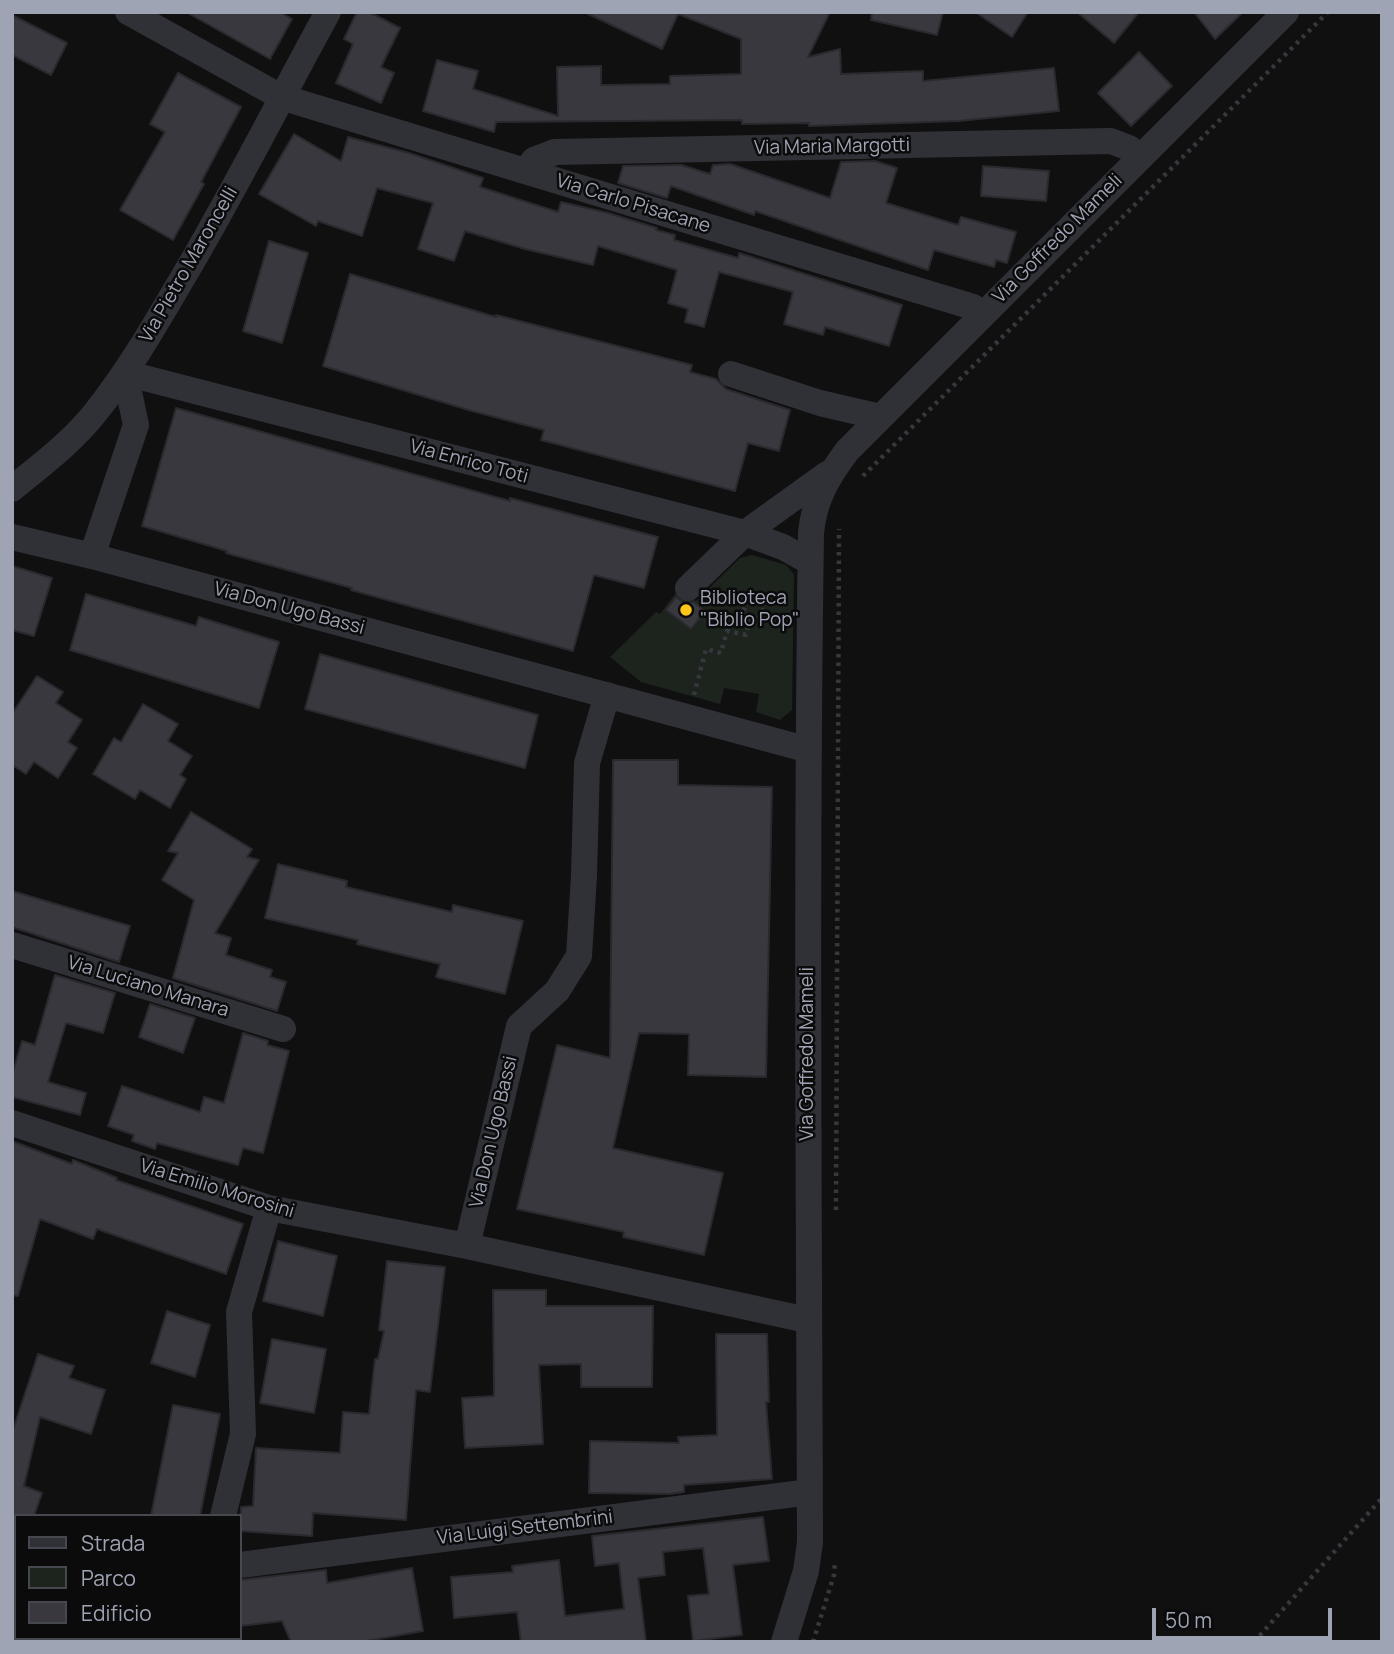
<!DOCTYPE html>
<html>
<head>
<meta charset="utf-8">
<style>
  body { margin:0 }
  #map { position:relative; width:1394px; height:1654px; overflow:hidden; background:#101011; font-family:Manrope,sans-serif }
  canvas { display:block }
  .frame { position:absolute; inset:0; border:14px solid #9fa4b4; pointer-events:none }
  .legend { position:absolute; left:14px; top:1514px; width:228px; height:126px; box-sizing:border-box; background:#0b0b0c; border:2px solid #46484f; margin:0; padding:9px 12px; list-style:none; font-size:21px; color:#9fa4b4 }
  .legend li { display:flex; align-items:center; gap:14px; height:35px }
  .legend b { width:35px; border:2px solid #46484f }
  .scale { position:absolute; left:1152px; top:1608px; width:180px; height:32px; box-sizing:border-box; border:4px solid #9fa4b4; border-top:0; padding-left:9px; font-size:21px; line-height:24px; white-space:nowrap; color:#9fa4b4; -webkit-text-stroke:5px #0b0b0c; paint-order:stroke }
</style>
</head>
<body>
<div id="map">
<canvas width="1394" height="1654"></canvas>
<div class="frame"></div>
<ul class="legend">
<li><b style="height:9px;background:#303137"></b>Strada</li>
<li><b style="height:19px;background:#1c241d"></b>Parco</li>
<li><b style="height:19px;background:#39383e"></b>Edificio</li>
</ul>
<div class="scale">50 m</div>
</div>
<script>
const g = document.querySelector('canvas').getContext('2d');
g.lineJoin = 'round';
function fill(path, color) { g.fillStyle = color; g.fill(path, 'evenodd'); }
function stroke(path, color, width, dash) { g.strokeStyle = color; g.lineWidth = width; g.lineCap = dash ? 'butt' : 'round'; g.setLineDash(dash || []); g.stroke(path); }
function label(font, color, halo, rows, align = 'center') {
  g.font = font + ' Manrope,sans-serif'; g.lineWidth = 5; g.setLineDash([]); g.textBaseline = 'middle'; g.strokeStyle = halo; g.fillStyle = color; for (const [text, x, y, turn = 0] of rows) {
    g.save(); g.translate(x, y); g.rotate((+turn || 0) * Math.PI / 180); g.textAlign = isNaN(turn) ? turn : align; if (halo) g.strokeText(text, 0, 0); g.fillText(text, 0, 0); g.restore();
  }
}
const green = new Path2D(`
  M 752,555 L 786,565 L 794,574 L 792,710 L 780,720 L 756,712 L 759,694 L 724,688 L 720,704 L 641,682 L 610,657 L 656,612 L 660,614 L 679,589 L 696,601 L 740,558 Z`);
const building = new Path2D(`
  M 186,12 L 280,12 L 292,19 L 270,59 Z
  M 357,12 L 369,12 L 400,28 L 381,67 L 394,73 L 381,103 L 336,83 L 353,44 L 344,39 Z
  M 584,12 L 830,12 L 808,57 L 840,49 L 841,74 L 923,71 L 923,81 L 1054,68 L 1059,111 L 959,121 L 809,126 L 809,123 L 742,124 L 742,120 L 496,122 L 494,132 L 423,111 L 437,60 L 478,71 L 473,89 L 558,116 L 557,67 L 601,66 L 601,85 L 670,84 L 670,76 L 741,74 L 741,39 L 678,14 L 662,49 Z
  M 872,12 L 943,12 L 937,35 L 871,20 Z
  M 975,12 L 1028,12 L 1012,37 Z
  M 1077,12 L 1139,12 L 1114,43 Z
  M 1194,12 L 1243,12 L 1215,39 Z
  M 12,15 L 67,43 L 51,75 L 12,55 Z
  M 1139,52 L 1172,86 L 1131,126 L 1098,93 Z
  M 178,73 L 241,107 L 201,182 L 204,184 L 173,240 L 120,210 L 165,132 L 150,124 Z
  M 294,134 L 341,161 L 348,137 L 409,153 L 483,178 L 480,187 L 558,212 L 561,202 L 608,213 L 657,228 L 656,230 L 675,235 L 674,240 L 738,258 L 739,253 L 902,305 L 889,346 L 825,327 L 823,335 L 784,324 L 793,292 L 719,272 L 704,327 L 685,322 L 688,309 L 668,303 L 677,270 L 598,246 L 593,265 L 525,249 L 465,231 L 454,261 L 418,249 L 433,203 L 377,188 L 362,236 L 318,221 L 316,226 L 259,194 Z
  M 875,161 L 897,168 L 886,203 L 958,225 L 961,217 L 1016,232 L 1007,263 L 996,260 L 994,267 L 934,250 L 928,270 L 755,211 L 754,215 L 671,186 L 667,198 L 618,183 L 623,166 L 681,165 L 710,174 L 713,165 L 730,164 L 830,198 L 841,162 Z
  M 983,166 L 1049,171 L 1046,201 L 981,196 Z
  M 269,241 L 308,253 L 282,343 L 243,331 Z
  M 350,274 L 496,317 L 496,315 L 692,365 L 690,372 L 716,379 L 726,389 L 790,410 L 779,451 L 748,443 L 735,491 L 541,440 L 544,430 L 472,411 L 323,366 Z
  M 176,408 L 510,501 L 510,498 L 658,537 L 644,588 L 594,575 L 573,651 L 351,590 L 352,588 L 226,553 L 227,551 L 142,526 Z
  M 12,566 L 52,578 L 34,636 L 12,630 Z
  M 86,594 L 196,626 L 199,617 L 279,642 L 259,708 L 70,650 Z
  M 676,597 L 684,603 L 694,602 L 705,611 L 691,629 L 666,610 Z
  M 320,654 L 538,715 L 525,768 L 305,709 Z
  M 37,676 L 63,692 L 56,703 L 82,720 L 68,742 L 77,748 L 58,778 L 34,762 L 26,774 L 12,765 L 12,714 Z
  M 143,704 L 178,724 L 168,741 L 192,756 L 180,775 L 186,779 L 170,808 L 140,790 L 135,799 L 93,774 L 114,738 L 121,742 Z
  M 613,760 L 678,760 L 678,785 L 772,787 L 766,1077 L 688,1075 L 689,1034 L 639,1033 L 613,1148 L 723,1173 L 704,1255 L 623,1237 L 624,1232 L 517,1209 L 557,1045 L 610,1058 Z
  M 191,812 L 252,849 L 247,857 L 259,860 L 215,933 L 231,938 L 226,955 L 272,970 L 270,977 L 286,982 L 277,1011 L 173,978 L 194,900 L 162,880 L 178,853 L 168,851 Z
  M 278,864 L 347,881 L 346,887 L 452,912 L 453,905 L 523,921 L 505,994 L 436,977 L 440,964 L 357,944 L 358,940 L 265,918 Z
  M 12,891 L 130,926 L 119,962 L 12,927 Z
  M 55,975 L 115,993 L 103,1033 L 66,1023 L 48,1082 L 86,1093 L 80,1115 L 12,1097 L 12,1075 L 22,1041 L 35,1045 Z
  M 150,1004 L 195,1018 L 183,1053 L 139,1037 Z
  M 243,1033 L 268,1041 L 267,1045 L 289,1051 L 263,1153 L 243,1148 L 238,1165 L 157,1143 L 155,1149 L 132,1141 L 134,1135 L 108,1126 L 122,1086 L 200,1112 L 204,1097 L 224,1103 Z
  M 12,1141 L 72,1164 L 73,1160 L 117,1178 L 116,1180 L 243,1224 L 226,1274 L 97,1229 L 93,1239 L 40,1219 L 18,1296 L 12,1295 Z
  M 278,1241 L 337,1256 L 323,1316 L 263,1301 Z
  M 387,1261 L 445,1267 L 430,1392 L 416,1390 L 406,1520 L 313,1513 L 312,1536 L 240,1531 L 241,1507 L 253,1506 L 256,1448 L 340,1453 L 343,1412 L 369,1414 L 375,1359 L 378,1359 L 384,1331 L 379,1330 Z
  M 493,1290 L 546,1290 L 546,1306 L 653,1306 L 652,1387 L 581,1387 L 581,1364 L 539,1365 L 543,1444 L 465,1448 L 462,1398 L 494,1396 Z
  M 167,1311 L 210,1325 L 195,1377 L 151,1363 Z
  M 716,1334 L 767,1334 L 769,1402 L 766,1402 L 772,1479 L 684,1485 L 684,1492 L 669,1494 L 589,1493 L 590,1441 L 679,1443 L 678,1437 L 717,1435 Z
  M 272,1339 L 326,1349 L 314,1413 L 260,1403 Z
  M 38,1354 L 74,1366 L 69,1378 L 105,1390 L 91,1434 L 40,1417 L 24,1486 L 42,1493 L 34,1516 L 12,1516 L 12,1433 Z
  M 173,1405 L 220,1414 L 200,1516 L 151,1516 Z
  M 763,1517 L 769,1561 L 733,1565 L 742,1635 L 693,1641 L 688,1596 L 709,1594 L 703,1548 L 663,1552 L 665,1575 L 638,1578 L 646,1642 L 521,1642 L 517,1612 L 454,1618 L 451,1577 L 513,1572 L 512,1566 L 559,1560 L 565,1616 L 624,1609 L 619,1563 L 595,1566 L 592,1536 Z
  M 412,1568 L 423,1631 L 361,1642 L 291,1642 L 282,1621 L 240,1626 L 240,1580 L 326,1570 L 327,1583 Z`);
const path = new Path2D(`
  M 863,476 L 1328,12
  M744 611a9 9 0 1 1 18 0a9 9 0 1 1-18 0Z
  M 694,695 L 706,649 L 721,653 L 727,631 L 746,635 L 750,620
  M 836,1210 L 839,529
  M 813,1642 L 834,1575 L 835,1562
  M 1254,1642 L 1382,1498`);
const minor = new Path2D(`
  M 128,12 L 281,97 L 973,307 L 981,316
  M 526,171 L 534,160 L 555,152 L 1111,141 L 1129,148 L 1139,158
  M 731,374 L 820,403 L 880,417
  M 12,489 C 41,465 71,443 95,413 C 128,372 155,325 182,279 C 234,192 279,101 328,12
  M 12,537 L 92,556 L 136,425 L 125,373 L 745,533 L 783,547 L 810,562
  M 92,556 L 809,750
  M 688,588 L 745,533 L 827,474
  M 607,695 L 587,763 L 584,876 L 579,956 L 557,991 L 519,1026 L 467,1246 L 807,1320
  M 12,945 L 283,1029
  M 12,1123 L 269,1208 L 467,1246
  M 223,1516 L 243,1434 L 239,1312 L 269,1208
  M 240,1565 L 810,1492
  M 12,1592 L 16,1592
  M 784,1642 L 806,1571 L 810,1542 C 809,1206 806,869 811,533 C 814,500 827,478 847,451 L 1286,12`);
const markers = [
  [686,610,7,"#ffc61a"]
];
const streetNames = [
  ["Via Maria Margotti",832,147,-1],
  ["Via Carlo Pisacane",633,204,17],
  ["Via Goffredo Mameli",1058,239,-45],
  ["Via Pietro Maroncelli",189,265,-60],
  ["Via Enrico Toti",469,462,15],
  ["Via Don Ugo Bassi",289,609,15],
  ["Via Luciano Manara",148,987,17],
  ["Via Goffredo Mameli",808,1054,-90],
  ["Via Don Ugo Bassi",494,1132,-77],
  ["Via Emilio Morosini",217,1189,17],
  ["Via Luigi Settembrini",525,1528,-7]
];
const poiNames = [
  ["Biblioteca",700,599],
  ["\"Biblio Pop\"",700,621]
];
fill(green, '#1c241d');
fill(building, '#39383e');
stroke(building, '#2a292e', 2);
stroke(path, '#36383e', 4.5, [3.5, 5]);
stroke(minor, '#303137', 26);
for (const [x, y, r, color] of markers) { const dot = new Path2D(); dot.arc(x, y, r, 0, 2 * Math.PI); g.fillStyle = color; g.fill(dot); stroke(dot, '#0b0b0c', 2.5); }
label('19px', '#9fa4b4', '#0b0b0c', streetNames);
label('19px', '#9fa4b4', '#0b0b0c', poiNames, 'left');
</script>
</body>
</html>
